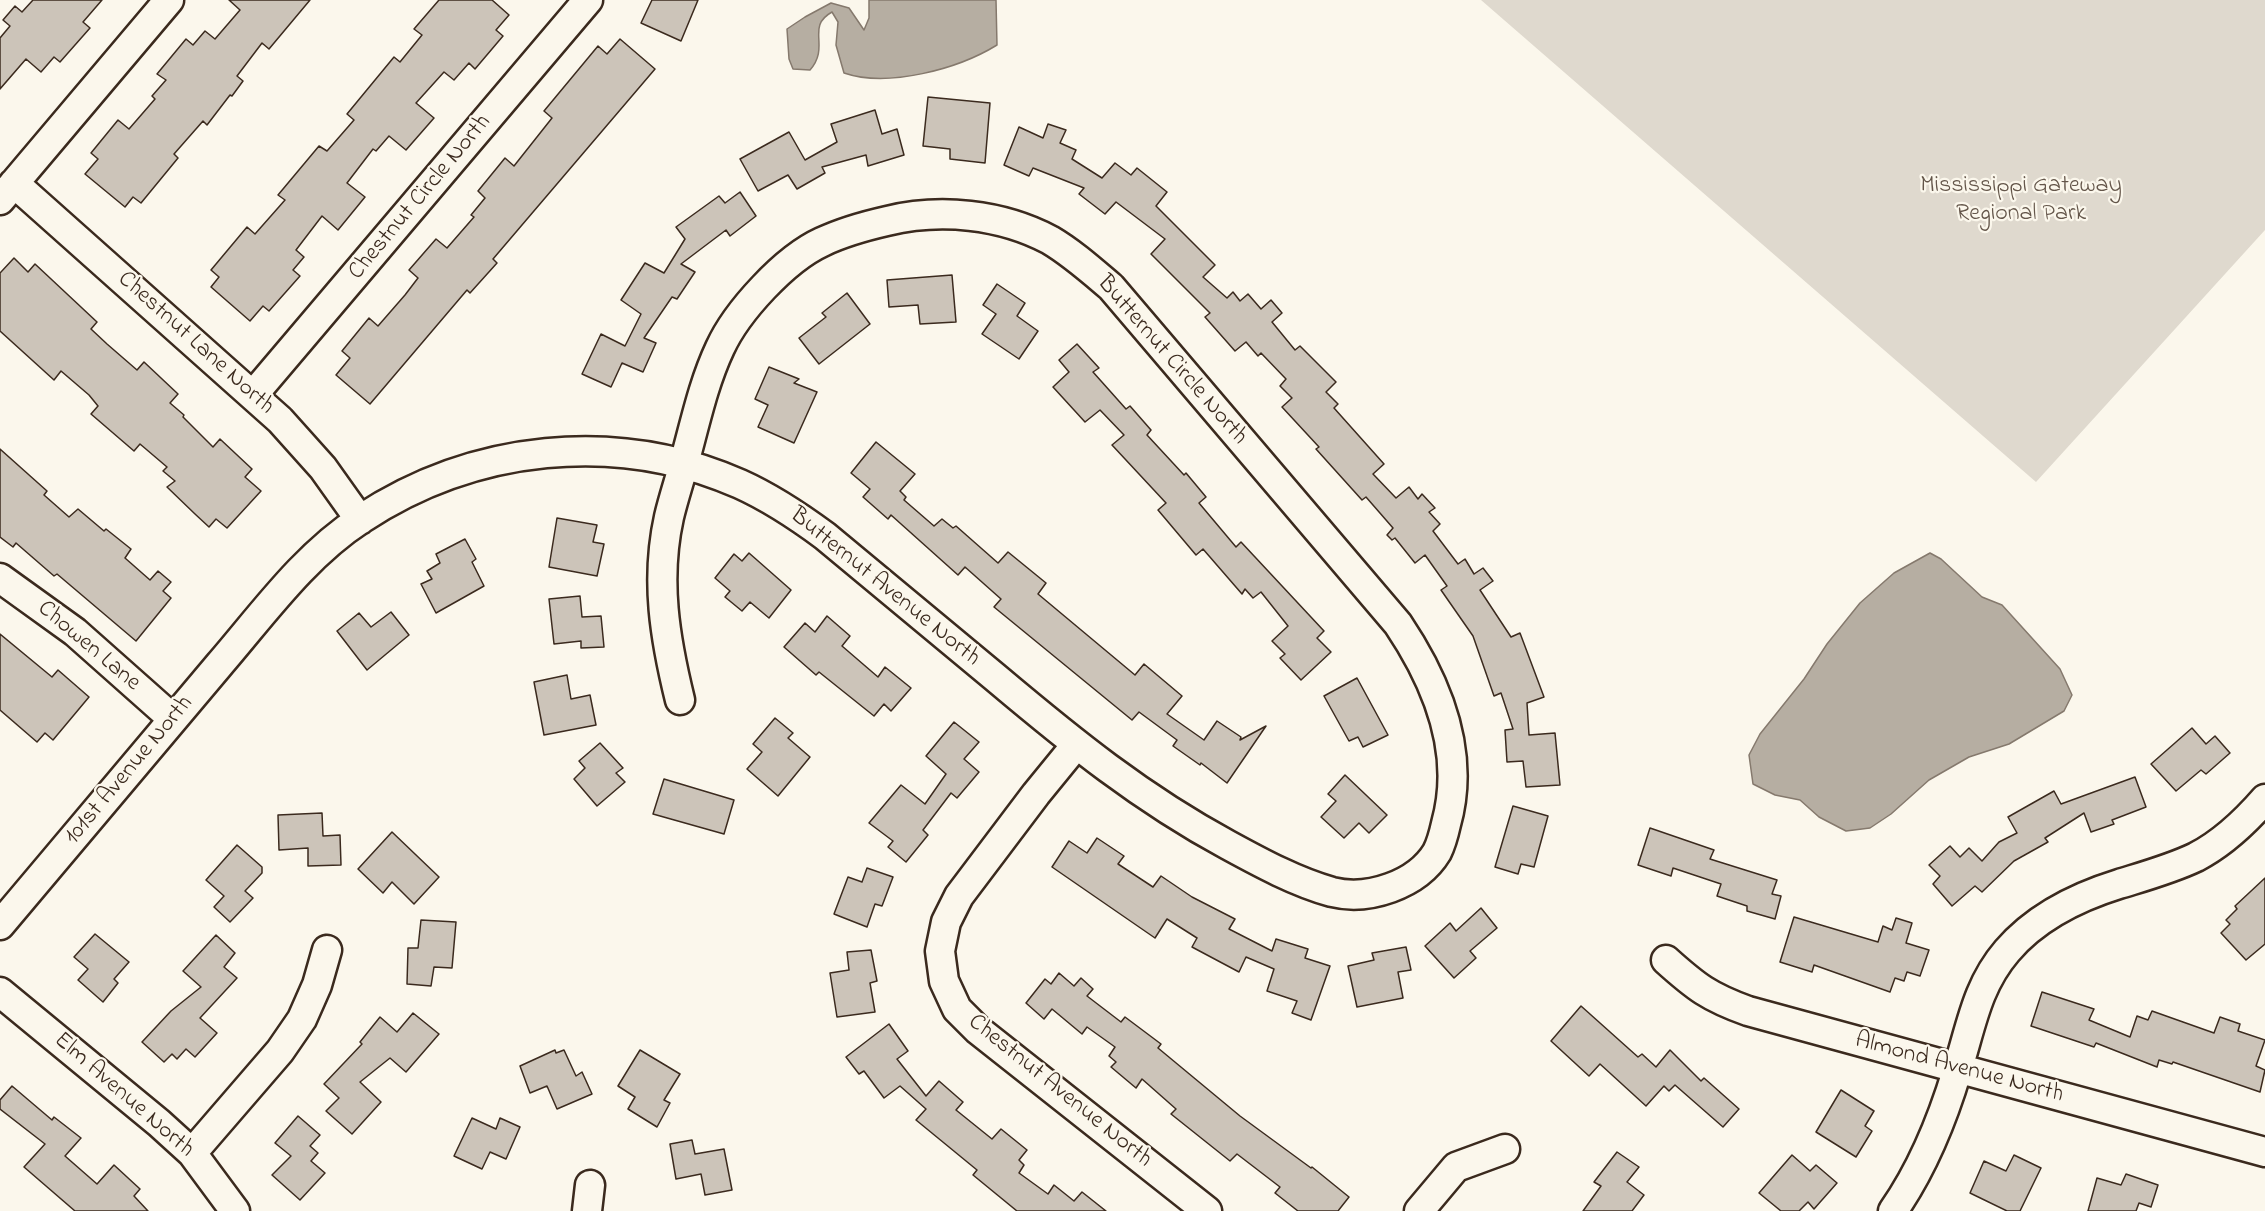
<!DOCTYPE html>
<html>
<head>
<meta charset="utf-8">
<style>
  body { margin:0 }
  canvas { display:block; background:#fbf7ec }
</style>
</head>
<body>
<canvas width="2265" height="1211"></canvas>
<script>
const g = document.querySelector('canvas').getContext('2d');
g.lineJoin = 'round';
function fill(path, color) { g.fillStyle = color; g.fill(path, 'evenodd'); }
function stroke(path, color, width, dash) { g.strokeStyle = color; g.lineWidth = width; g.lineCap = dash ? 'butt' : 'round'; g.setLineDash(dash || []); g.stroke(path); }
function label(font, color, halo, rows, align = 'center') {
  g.font = font + ' "Indie Flower",sans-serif'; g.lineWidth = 4.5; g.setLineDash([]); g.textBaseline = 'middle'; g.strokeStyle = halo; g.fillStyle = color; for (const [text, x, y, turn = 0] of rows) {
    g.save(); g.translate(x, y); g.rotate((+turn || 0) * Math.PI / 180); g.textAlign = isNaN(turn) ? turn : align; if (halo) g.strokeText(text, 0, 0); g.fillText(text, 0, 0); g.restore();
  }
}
const green = new Path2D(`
  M 1481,0 L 2265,0 L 2265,230 L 2036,482 Z`);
const water = new Path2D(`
  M 869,0 L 996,0 L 997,45 C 958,69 888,88 844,73 L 836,45 L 838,22 L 832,12 C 805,27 831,46 810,70 L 793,69 L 789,59 L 787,29 L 805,17 L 831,3 L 849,8 L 864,30 L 869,18 Z
  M 1930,553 L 1941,559 L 1982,597 L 2002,605 L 2060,669 L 2072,695 L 2064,711 L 2009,744 L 1969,757 L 1929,780 L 1891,814 L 1870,828 L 1846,831 L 1819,817 L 1800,800 L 1775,795 L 1753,784 L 1749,755 L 1760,734 L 1804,679 L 1827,644 L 1860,603 L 1894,573 Z`);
const building = new Path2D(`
  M 33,0 L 102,0 L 83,22 L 90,28 L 60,62 L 54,57 L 41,72 L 26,59 L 0,89 L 0,38 L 10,26 L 3,20 L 15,6 L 22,12 Z
  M 229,0 L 310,0 L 269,49 L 262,43 L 237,76 L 243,81 L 232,96 L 230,95 L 207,125 L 203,121 L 174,154 L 178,158 L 141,203 L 133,197 L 125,207 L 85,174 L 98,159 L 91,153 L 118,120 L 129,129 L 155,99 L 152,96 L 166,80 L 157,74 L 186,39 L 193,45 L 205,31 L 215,39 L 240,10 Z
  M 439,0 L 492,0 L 509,15 L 496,30 L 503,36 L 475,69 L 469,63 L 454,80 L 444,72 L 416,103 L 434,118 L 406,150 L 389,136 L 376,151 L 373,149 L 347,183 L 365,197 L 338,230 L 322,216 L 296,250 L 304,257 L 293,270 L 300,276 L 269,311 L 263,306 L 250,321 L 211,287 L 219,277 L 211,270 L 247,227 L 255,234 L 285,200 L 278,195 L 319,146 L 327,151 L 354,120 L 347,114 L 394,57 L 400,62 L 422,35 L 414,29 Z
  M 652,0 L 698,0 L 681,41 L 641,23 Z
  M 620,39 L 655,69 L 493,259 L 497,263 L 470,293 L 467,290 L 370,404 L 336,375 L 350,358 L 342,351 L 369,318 L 378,326 L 405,295 L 418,278 L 409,270 L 436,239 L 447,248 L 474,217 L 471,215 L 485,198 L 478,191 L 505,158 L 514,166 L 552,118 L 544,111 L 598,46 L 607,54 Z
  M 928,97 L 990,103 L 985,163 L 950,159 L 950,149 L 923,146 Z
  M 875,110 L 882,134 L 897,129 L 904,155 L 868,166 L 866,155 L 822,167 L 825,173 L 797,189 L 788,175 L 758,191 L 740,159 L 789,132 L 805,160 L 837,142 L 831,124 Z
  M 1048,124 L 1066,130 L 1060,143 L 1076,150 L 1072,159 L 1102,178 L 1115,163 L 1131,175 L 1137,168 L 1167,192 L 1156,206 L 1215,265 L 1203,277 L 1227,298 L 1233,292 L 1240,301 L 1248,294 L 1261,309 L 1271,300 L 1282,313 L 1272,322 L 1295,350 L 1300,346 L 1336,382 L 1326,392 L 1338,404 L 1334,408 L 1384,464 L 1373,474 L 1396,498 L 1409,487 L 1418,499 L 1422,494 L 1435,508 L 1429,512 L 1440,524 L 1433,531 L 1458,564 L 1465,559 L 1474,574 L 1483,568 L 1493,581 L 1480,590 L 1511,637 L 1520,633 L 1544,697 L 1527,703 L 1529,735 L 1555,733 L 1560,785 L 1526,787 L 1523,761 L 1507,762 L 1505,730 L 1513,729 L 1501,693 L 1494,696 L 1473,636 L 1441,590 L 1447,586 L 1425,555 L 1415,563 L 1395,538 L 1392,540 L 1387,535 L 1393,528 L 1366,497 L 1362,500 L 1316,449 L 1319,447 L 1282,407 L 1292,398 L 1280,386 L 1286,379 L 1261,353 L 1258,356 L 1246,342 L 1235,351 L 1205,317 L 1210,313 L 1151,254 L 1165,239 L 1116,202 L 1105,214 L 1079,194 L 1084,188 L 1033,168 L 1029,176 L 1004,165 L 1019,127 L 1043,138 Z
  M 740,192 L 756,216 L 730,236 L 726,230 L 681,264 L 695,272 L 677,299 L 672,297 L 644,338 L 656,343 L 643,372 L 622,363 L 611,387 L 582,374 L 601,334 L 625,346 L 641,314 L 621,300 L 645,263 L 664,273 L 685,239 L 676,227 L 719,196 L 725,203 Z
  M 14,258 L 28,272 L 35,264 L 97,322 L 91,329 L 107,344 L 137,370 L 144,362 L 178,394 L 170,403 L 184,415 L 183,417 L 213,447 L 220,439 L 252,469 L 245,477 L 261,491 L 227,528 L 216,519 L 209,527 L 195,514 L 167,487 L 175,481 L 163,471 L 167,467 L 140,444 L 134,451 L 91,414 L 98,406 L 89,395 L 61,371 L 54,380 L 0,331 L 0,273 Z
  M 952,275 L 956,322 L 920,324 L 918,305 L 889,307 L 887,280 Z
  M 997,284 L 1025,303 L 1017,316 L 1038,331 L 1019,359 L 982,334 L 996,314 L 983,305 Z
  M 847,293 L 870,324 L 819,364 L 799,338 L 826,317 L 822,313 Z
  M 1077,344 L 1099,368 L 1093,372 L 1126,409 L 1130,406 L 1151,430 L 1147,435 L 1184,475 L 1186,473 L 1206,497 L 1199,503 L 1236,547 L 1241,542 L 1324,631 L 1317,638 L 1331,652 L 1301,680 L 1280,658 L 1285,654 L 1272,641 L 1288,626 L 1261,592 L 1253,598 L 1245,589 L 1242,594 L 1203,549 L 1196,555 L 1158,510 L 1166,503 L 1112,445 L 1124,435 L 1100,410 L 1085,422 L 1053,387 L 1069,372 L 1059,360 Z
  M 769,367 L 799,379 L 794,383 L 817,392 L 794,443 L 758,427 L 768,405 L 755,399 Z
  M 876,442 L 915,474 L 900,491 L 906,497 L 904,500 L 934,526 L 942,519 L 953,528 L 956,526 L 998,563 L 1008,552 L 1046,583 L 1038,594 L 1135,675 L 1144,664 L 1182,696 L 1167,714 L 1204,740 L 1217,721 L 1241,737 L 1240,740 L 1266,726 L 1227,783 L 1201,763 L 1200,765 L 1173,746 L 1177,740 L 1139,712 L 1132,720 L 994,607 L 1001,599 L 965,567 L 958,575 L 891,515 L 888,519 L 863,497 L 870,489 L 851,473 Z
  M 0,449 L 47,491 L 44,495 L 69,517 L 78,509 L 104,531 L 106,529 L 131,549 L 125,558 L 150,580 L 158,571 L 171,582 L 163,591 L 171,598 L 136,641 L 57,574 L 54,576 L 16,543 L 13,547 L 0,537 Z
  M 557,518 L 597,525 L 593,542 L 604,544 L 597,576 L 549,567 Z
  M 465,539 L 476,559 L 472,562 L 484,586 L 436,613 L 421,584 L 432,579 L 427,571 L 440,563 L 436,554 Z
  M 749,553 L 791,590 L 769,618 L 750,602 L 742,611 L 725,597 L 730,591 L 715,578 L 734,554 L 742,561 Z
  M 580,596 L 582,617 L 601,616 L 604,647 L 581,648 L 581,641 L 554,644 L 549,599 Z
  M 391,612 L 409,635 L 367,670 L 337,631 L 359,613 L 371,627 Z
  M 827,616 L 850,636 L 842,646 L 878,677 L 885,667 L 911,688 L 891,711 L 884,704 L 874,716 L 819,672 L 816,675 L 784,647 L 805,623 L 815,632 Z
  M 0,634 L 52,677 L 58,670 L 89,697 L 53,740 L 45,733 L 37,742 L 0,710 Z
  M 567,675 L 571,699 L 590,695 L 596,725 L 544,735 L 534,682 Z
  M 1357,678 L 1388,735 L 1363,747 L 1358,737 L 1349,741 L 1324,696 Z
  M 775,718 L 793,733 L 788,738 L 810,757 L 778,796 L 747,769 L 762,752 L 753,744 Z
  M 954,722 L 979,742 L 964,759 L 979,772 L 957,798 L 951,793 L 923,830 L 928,835 L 906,862 L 888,847 L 893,841 L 869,823 L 901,785 L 925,804 L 946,774 L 926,756 Z
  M 2192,728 L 2206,744 L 2215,736 L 2230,753 L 2206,774 L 2201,770 L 2176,791 L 2151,764 Z
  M 600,743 L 623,768 L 616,773 L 625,782 L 597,806 L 574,779 L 585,768 L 579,761 Z
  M 1345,775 L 1387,815 L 1369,833 L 1359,823 L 1344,838 L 1321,817 L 1336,801 L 1328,794 Z
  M 2135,777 L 2146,807 L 2112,820 L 2114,824 L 2091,832 L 2084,813 L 2045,838 L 2048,842 L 2014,861 L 1982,892 L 1975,886 L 1952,906 L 1933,884 L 1940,876 L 1929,865 L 1950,846 L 1960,857 L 1969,848 L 1982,861 L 1999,842 L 2017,833 L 2008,817 L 2054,791 L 2061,804 Z
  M 664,779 L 734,800 L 724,834 L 653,814 Z
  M 1513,806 L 1548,816 L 1534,867 L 1521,864 L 1518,874 L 1495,867 Z
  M 322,813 L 323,836 L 340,835 L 341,865 L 308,866 L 308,848 L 279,850 L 278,815 Z
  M 1650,828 L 1714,850 L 1710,859 L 1777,880 L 1772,894 L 1781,896 L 1775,919 L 1747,911 L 1747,906 L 1717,896 L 1721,884 L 1673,868 L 1671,876 L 1638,865 Z
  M 392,832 L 439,877 L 414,904 L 392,882 L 383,893 L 358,869 Z
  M 1097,838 L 1124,856 L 1118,864 L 1153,887 L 1161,876 L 1192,897 L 1235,919 L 1229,929 L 1272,951 L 1276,939 L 1308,949 L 1305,958 L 1330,966 L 1311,1020 L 1292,1013 L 1297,1001 L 1267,991 L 1274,969 L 1246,957 L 1239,972 L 1192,947 L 1197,938 L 1167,919 L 1155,938 L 1052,867 L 1069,841 L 1087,853 Z
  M 237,845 L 262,867 L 262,873 L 245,891 L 253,898 L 230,922 L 214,907 L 224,896 L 206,880 Z
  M 867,868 L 893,877 L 882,906 L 875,904 L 867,927 L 834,914 L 848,877 L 862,882 Z
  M 2265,878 L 2265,944 L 2246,960 L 2221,933 L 2230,924 L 2226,920 L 2237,909 L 2235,906 Z
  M 1481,908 L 1497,928 L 1470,951 L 1476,958 L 1454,978 L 1425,946 L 1450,923 L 1456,931 Z
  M 1794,917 L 1878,942 L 1883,926 L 1892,930 L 1896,918 L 1912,923 L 1906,943 L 1929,950 L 1920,976 L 1907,972 L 1904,981 L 1895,978 L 1890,992 L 1814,965 L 1812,972 L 1780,962 Z
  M 421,920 L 456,922 L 452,968 L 434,967 L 431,986 L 407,984 L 408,948 L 418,948 Z
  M 95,934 L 129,962 L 114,979 L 118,983 L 103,1002 L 78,980 L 88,969 L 74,957 Z
  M 216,935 L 235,953 L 224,967 L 237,978 L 200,1018 L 217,1033 L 195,1057 L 186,1049 L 177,1059 L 172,1054 L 164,1062 L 142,1042 L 171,1011 L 201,987 L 183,971 Z
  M 1406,947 L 1411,970 L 1398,972 L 1403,998 L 1357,1007 L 1348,966 L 1374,960 L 1372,953 Z
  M 871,950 L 877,981 L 870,983 L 875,1012 L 837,1017 L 830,973 L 849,970 L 847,952 Z
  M 1059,973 L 1074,986 L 1081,978 L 1093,989 L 1087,996 L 1121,1022 L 1125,1017 L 1161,1044 L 1158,1048 L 1240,1116 L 1311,1168 L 1312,1167 L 1349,1197 L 1338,1211 L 1298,1211 L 1275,1193 L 1280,1187 L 1237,1154 L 1230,1161 L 1171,1114 L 1176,1109 L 1142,1079 L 1136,1088 L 1111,1067 L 1116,1062 L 1109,1056 L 1115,1047 L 1087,1027 L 1082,1034 L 1052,1009 L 1044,1019 L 1026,1003 L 1045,979 L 1051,984 Z
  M 2042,992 L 2094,1009 L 2089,1020 L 2130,1037 L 2137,1016 L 2148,1020 L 2152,1011 L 2214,1033 L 2220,1017 L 2240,1024 L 2238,1031 L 2265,1040 L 2256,1066 L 2265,1070 L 2260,1092 L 2173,1062 L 2172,1064 L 2159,1060 L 2157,1067 L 2096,1043 L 2094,1047 L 2031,1026 Z
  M 1581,1006 L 1638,1057 L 1642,1054 L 1656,1067 L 1670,1050 L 1701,1081 L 1704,1078 L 1739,1109 L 1723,1127 L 1675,1085 L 1669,1091 L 1664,1086 L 1646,1106 L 1600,1064 L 1589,1076 L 1551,1041 Z
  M 413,1013 L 439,1034 L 406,1072 L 390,1058 L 360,1082 L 381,1102 L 352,1134 L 326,1111 L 339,1098 L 324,1084 L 362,1044 L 360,1042 L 380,1017 L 397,1032 Z
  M 889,1024 L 908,1051 L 897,1059 L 926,1096 L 939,1081 L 963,1102 L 956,1110 L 992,1139 L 1001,1129 L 1027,1150 L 1019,1160 L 1024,1165 L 1019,1173 L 1048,1194 L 1054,1185 L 1074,1201 L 1082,1192 L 1106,1211 L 1017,1211 L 973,1175 L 977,1170 L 916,1120 L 926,1109 L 900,1086 L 884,1098 L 864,1071 L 859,1074 L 846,1057 Z
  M 555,1050 L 556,1053 L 564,1050 L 576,1076 L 582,1072 L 592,1094 L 557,1109 L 547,1086 L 530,1093 L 520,1066 Z
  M 640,1050 L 680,1074 L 664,1100 L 670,1103 L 657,1127 L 628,1109 L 635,1097 L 618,1086 Z
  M 12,1086 L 52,1120 L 54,1117 L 81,1138 L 65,1156 L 97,1184 L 114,1165 L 140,1189 L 134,1196 L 148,1211 L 75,1211 L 24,1167 L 45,1144 L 0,1109 L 0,1100 Z
  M 1841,1090 L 1874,1111 L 1865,1126 L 1872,1131 L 1856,1157 L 1816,1132 Z
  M 298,1116 L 320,1135 L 310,1146 L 318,1153 L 311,1161 L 325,1173 L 300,1200 L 272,1175 L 291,1156 L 275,1143 Z
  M 472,1118 L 496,1129 L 500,1118 L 520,1127 L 506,1159 L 490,1152 L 482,1169 L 454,1156 Z
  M 692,1140 L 695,1154 L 724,1149 L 732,1190 L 705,1195 L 701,1174 L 676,1179 L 670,1144 Z
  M 1617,1152 L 1639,1167 L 1627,1182 L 1644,1195 L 1632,1211 L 1583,1211 L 1601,1186 L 1594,1182 Z
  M 1792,1155 L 1810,1171 L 1816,1165 L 1837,1183 L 1814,1209 L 1808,1202 L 1799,1211 L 1781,1211 L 1759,1193 Z
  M 2014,1155 L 2041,1168 L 2020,1211 L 2007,1211 L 1970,1193 L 1984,1161 L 2006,1171 Z
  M 2126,1174 L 2158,1185 L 2151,1207 L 2139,1203 L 2136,1211 L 2088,1211 L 2097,1178 L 2121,1185 Z`);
const minor = new Path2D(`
  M 14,183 L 280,420 L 323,468 L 360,520
  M 0,200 L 169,0
  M 253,395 L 588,0
  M 0,578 L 75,632 L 173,719
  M 1076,745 L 1036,794 L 959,896 L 946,922 L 940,951 L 944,981 L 957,1009 L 978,1030 L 1207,1211
  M 0,925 C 73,838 146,751 219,665 C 263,614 304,556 361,519 C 473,445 616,429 740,484 C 771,498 798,516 825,536 C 882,583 939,631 996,678 C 1072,742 1141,798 1228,845 C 1261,863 1296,882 1332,892 C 1368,901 1417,885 1437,852 C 1441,844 1444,833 1446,824 C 1466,753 1437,682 1398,624 L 1111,287 C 1091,270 1072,253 1050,240 C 1001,214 940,208 887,221 C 865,226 843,232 822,242 C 785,259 737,311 720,348 C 704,382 696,419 686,456 C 681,476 674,496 669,517 C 655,580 665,639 680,700
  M 1666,960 C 1696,987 1709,997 1748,1011 L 2265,1152
  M 0,992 L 159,1123 L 192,1153 L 235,1211
  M 192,1153 L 280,1051 L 302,1019 L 317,985 L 327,950
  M 587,1211 L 590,1185
  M 1419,1211 L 1456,1167 L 1505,1149
  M 1893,1211 C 1923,1168 1942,1121 1957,1071 C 1971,1028 1976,987 2007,951 C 2036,917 2077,897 2119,884 C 2145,876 2171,869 2196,857 C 2223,843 2245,822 2265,799`);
const parkNames = [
  ["Mississippi Gateway",2021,187],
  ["Regional Park",2021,215]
];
const streetNames = [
  ["Chestnut Circle North",421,198,-50],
  ["Chestnut Lane North",195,344,42],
  ["Butternut Circle North",1171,361,49],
  ["Butternut Avenue North",884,588,39],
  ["Chowen Lane",88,647,40],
  ["101st Avenue North",130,771,-50],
  ["Almond Avenue North",1959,1069,15],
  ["Chestnut Avenue North",1059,1092,39],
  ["Elm Avenue North",123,1096,41]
];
fill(green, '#dfd9ce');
fill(water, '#b6aea2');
stroke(water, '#85796d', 1.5);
fill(building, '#ccc4b9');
stroke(building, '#3b2a1e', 1.5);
stroke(minor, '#3b2a1e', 33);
stroke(minor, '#fbf7ec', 28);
label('24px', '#64564a', '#fbf7ec', parkNames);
label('24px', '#3b2a1e', '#fbf7ec', streetNames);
</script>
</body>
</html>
